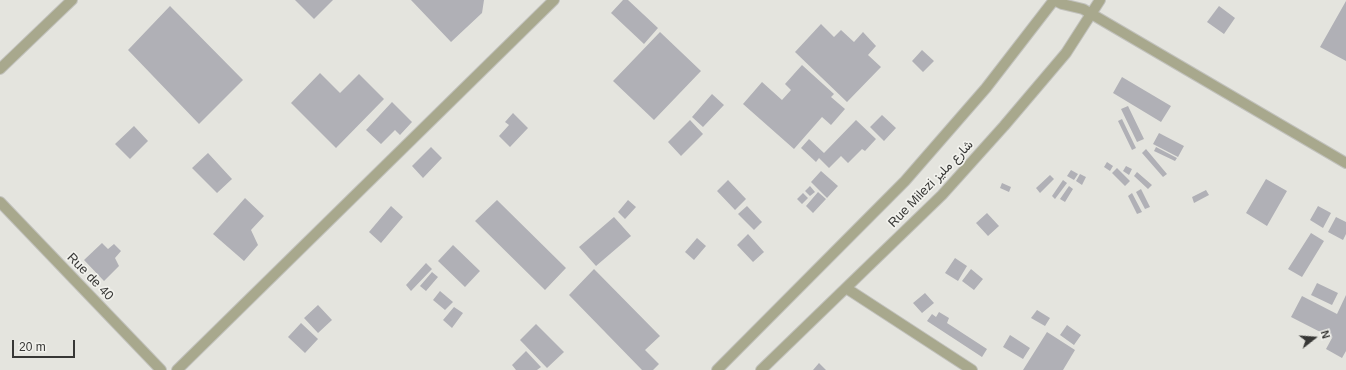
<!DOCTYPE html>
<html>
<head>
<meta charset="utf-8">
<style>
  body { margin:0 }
  #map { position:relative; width:1346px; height:370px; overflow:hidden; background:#e4e4de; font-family:Arial,sans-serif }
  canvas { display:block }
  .north { position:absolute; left:1294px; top:318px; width:40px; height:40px; -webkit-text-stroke:3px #f1f1ec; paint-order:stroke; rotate:73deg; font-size:11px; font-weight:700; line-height:16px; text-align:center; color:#373735 }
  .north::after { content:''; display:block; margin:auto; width:14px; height:18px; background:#373735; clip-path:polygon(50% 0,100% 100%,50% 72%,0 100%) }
  .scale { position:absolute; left:12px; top:340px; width:63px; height:18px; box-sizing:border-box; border:2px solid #373735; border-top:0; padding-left:5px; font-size:12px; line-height:14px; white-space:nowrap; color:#373735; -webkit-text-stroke:3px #f1f1ec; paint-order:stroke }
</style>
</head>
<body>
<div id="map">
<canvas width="1346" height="370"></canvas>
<div class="north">N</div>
<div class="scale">20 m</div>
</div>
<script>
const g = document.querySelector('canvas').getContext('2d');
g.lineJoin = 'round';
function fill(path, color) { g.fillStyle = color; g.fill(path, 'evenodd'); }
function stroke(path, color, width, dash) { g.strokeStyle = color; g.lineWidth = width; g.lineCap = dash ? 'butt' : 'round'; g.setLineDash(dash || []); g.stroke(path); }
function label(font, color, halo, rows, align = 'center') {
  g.font = font + ' Arial,Vazirmatn,sans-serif'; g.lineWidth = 3.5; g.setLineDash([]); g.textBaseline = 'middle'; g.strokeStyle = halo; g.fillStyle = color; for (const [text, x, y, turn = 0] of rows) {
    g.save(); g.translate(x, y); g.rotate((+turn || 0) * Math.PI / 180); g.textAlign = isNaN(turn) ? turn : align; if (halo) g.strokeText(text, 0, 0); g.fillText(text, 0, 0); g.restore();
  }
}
const building = new Path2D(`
  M 295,0 L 333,0 L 314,19 Z
  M 411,0 L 484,0 L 482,13 L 451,42 Z
  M 623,0 L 628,0 L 658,28 L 644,44 L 611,13 Z
  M 1346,1 L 1346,61 L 1320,47 Z
  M 170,6 L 243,80 L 199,124 L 128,50 Z
  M 1219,6 L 1235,18 L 1224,34 L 1207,22 Z
  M 821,24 L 834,37 L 841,30 L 854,42 L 863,32 L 876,46 L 868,55 L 881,67 L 847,102 L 795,52 Z
  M 660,32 L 701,71 L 654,120 L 613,81 Z
  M 922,50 L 934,61 L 923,72 L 912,61 Z
  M 802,65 L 834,94 L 831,97 L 845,109 L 831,125 L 822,117 L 794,149 L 743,104 L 762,82 L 782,100 L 791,90 L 785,84 Z
  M 320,73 L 340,93 L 359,74 L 384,99 L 336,148 L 291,103 Z
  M 1122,77 L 1171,106 L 1161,122 L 1113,93 Z
  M 712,94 L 724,105 L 703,127 L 692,117 Z
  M 392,102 L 412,122 L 400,135 L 395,130 L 381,144 L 366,130 Z
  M 1128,106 L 1144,139 L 1137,142 L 1121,109 Z
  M 513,113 L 528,128 L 510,147 L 499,136 L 509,125 L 505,122 Z
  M 882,115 L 896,128 L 884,141 L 870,127 Z
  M 1122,119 L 1136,148 L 1132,150 L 1118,121 Z
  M 690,120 L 703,134 L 681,156 L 668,142 Z
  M 856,120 L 876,139 L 865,151 L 862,149 L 848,163 L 841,156 L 829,168 L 819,158 L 816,162 L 801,148 L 809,139 L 824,153 Z
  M 134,126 L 148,141 L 130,159 L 115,144 Z
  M 1159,133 L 1184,146 L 1178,157 L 1153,144 Z
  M 431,147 L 442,158 L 423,178 L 412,166 Z
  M 1156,147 L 1177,158 L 1175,161 L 1154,151 Z
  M 1146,149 L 1167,174 L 1163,177 L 1142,153 Z
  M 208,153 L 232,179 L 217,193 L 192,168 Z
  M 1107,162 L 1113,166 L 1110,171 L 1104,167 Z
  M 1126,166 L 1132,169 L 1129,175 L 1123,171 Z
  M 1117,168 L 1130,181 L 1125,186 L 1112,173 Z
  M 1071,170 L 1078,174 L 1074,180 L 1067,176 Z
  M 821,171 L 838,186 L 827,198 L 811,182 Z
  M 1137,172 L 1152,185 L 1148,189 L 1134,176 Z
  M 1080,174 L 1086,177 L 1082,185 L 1076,181 Z
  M 1050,175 L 1054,179 L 1040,193 L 1036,188 Z
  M 1266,179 L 1287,191 L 1267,226 L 1246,213 Z
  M 728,180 L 746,199 L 735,210 L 717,191 Z
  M 1063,180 L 1067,183 L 1055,199 L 1052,196 Z
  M 1002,183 L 1011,187 L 1009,192 L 1000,188 Z
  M 810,186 L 815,192 L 810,196 L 805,191 Z
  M 1069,186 L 1073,189 L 1065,202 L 1060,199 Z
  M 1141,189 L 1150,207 L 1145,209 L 1136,192 Z
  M 1206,190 L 1209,195 L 1194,203 L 1192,197 Z
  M 818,192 L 826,199 L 813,213 L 806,206 Z
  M 803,193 L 808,198 L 802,204 L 797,199 Z
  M 1132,193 L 1142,212 L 1137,214 L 1128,196 Z
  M 245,198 L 264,216 L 251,230 L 258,245 L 244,261 L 213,234 Z
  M 497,200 L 566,268 L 545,290 L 475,221 Z
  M 628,200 L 636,207 L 625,219 L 618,212 Z
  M 391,206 L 403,217 L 381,243 L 369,232 Z
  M 747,206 L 762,222 L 754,230 L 738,214 Z
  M 1318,206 L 1331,213 L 1323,228 L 1310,220 Z
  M 987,213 L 999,226 L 988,236 L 976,223 Z
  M 614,217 L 631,236 L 596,266 L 579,247 Z
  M 1336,217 L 1346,222 L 1346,234 L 1343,240 L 1328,232 Z
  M 1311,233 L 1324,241 L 1302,277 L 1288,269 Z
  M 748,234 L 764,252 L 753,262 L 737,245 Z
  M 697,238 L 706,246 L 694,260 L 685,252 Z
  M 102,243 L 108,249 L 114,244 L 121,251 L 115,258 L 119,266 L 104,281 L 84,260 Z
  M 453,245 L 480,271 L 465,287 L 438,261 Z
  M 955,258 L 967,266 L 958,281 L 945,273 Z
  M 426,263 L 432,269 L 411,291 L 406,285 Z
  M 594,269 L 660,336 L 645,350 L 659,364 L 653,370 L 642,370 L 569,295 Z
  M 971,269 L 983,279 L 974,290 L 962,281 Z
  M 432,272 L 438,277 L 426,291 L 420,286 Z
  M 1317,283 L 1338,293 L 1332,305 L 1311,295 Z
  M 440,291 L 453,302 L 445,310 L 433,300 Z
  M 925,293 L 934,303 L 922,313 L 913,303 Z
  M 1346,295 L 1346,351 L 1342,358 L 1326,349 L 1332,338 L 1291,317 L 1302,296 L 1337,314 Z
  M 318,305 L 332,320 L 318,333 L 304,318 Z
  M 454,307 L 463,313 L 452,328 L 443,320 Z
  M 1037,310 L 1050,318 L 1045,326 L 1031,318 Z
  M 939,312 L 949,318 L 947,323 L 987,349 L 982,357 L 927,321 L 932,314 L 936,317 Z
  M 301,323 L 318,339 L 305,353 L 288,337 Z
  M 536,324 L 564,352 L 547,368 L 520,340 Z
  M 1067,325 L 1081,335 L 1074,345 L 1060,335 Z
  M 1047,332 L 1075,350 L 1063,370 L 1023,370 Z
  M 1010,335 L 1030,348 L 1023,359 L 1003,347 Z
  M 526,351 L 541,367 L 537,370 L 516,370 L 512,365 Z
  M 819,363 L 826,370 L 813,370 Z`);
const minor = new Path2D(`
  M 1054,0 L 1062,4 L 1083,9 L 1346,163
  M 0,69 L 72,0
  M 0,202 L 161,370
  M 846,288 L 972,370
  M 177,370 L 554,0
  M 717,370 L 905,181 L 986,88 L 1054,0
  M 761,370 L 942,195 L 1004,126 L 1066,53 L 1100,0`);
const streetNames = [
  ["Rue Milezi شارع مليز",931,184,-46],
  ["Rue de 40",90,277,46]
];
fill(building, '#b0b0b6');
stroke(minor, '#c1c1bc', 12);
stroke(minor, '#a8a88d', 10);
label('13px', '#373735', '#f1f1ec', streetNames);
</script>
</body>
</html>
